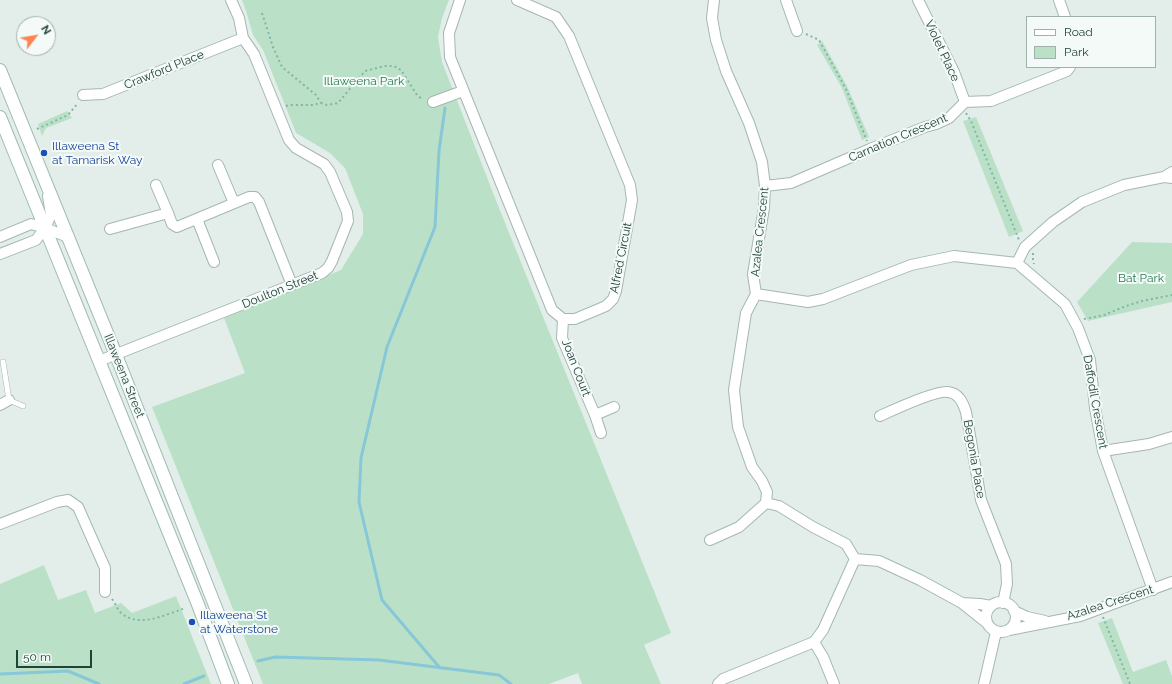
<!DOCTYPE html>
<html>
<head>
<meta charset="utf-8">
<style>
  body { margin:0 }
  #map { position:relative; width:1172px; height:684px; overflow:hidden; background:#e3eeea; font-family:Raleway,sans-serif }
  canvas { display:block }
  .legend { position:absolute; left:1026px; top:16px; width:130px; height:52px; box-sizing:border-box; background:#f4faf8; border:1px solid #a0b0ac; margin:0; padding:5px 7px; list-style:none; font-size:12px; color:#21423a }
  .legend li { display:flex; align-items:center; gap:8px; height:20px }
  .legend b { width:20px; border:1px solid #a0b0ac }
  .north { position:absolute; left:16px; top:16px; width:40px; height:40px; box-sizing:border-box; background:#f4faf8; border:1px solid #a0b0ac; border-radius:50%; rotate:59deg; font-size:11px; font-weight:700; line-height:16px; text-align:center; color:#21423a }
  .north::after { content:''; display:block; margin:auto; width:14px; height:18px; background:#fe8452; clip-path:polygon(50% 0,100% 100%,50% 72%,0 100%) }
  .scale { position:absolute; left:16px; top:650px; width:76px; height:18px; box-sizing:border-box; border:2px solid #21423a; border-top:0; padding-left:5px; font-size:12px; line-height:14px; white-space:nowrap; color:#21423a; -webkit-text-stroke:3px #f4faf8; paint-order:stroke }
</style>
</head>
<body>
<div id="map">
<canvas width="1172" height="684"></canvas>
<ul class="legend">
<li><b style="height:5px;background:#fff"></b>Road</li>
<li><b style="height:11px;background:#bae1c7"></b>Park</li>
</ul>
<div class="north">N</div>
<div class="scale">50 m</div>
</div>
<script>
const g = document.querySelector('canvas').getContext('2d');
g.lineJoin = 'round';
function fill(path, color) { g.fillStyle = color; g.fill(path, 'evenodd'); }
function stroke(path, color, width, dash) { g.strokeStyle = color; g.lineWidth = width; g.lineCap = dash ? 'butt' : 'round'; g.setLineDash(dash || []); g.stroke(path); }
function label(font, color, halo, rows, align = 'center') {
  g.font = font + ' Raleway,sans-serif'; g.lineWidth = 4; g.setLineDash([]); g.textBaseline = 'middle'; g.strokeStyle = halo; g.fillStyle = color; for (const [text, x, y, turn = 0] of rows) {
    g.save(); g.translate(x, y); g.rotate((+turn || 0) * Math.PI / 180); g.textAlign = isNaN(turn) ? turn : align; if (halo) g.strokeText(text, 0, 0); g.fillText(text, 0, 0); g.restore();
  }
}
const green = new Path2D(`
  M 242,0 L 449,0 L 442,18 L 438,37 L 442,62 L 497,203 L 671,633 L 644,645 L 661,684 L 582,684 L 578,673 L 549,684 L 263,684 L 152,407 L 245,373 L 224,318 L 341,270 L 363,234 L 363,214 L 345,168 L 330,153 L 296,133 L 263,50 L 253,35 L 246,11 Z
  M 822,41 L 847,86 L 869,137 L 862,140 L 842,88 L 817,45 Z
  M 67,111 L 72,118 L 46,128 L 42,136 L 38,124 Z
  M 976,117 L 1023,231 L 1009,237 L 963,121 Z
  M 1132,242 L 1172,243 L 1172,302 L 1088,321 L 1077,302 Z
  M 44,565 L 58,600 L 86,590 L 95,613 L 121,603 L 132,613 L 176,596 L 211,684 L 0,684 L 0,584 Z
  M 1112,618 L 1133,672 L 1166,660 L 1172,676 L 1172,684 L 1123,684 L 1098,623 Z`);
const stream = new Path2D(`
  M 258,661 L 275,657 L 379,660 L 499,675 L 511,684
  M 440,668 L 382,600 L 359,502 L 361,458 L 387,347 L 435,227 L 439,151 L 445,108
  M 0,674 L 68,671 L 99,684
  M 184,684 L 204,676`);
const path = new Path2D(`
  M 262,13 L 273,47 L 282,67 L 316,95 L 321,103
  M 806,34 L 819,40 L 846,89 L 867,141
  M 286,106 L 289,105 L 313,105 L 321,103 L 327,105 L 338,103 L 365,71 L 385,66 L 394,66 L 401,70 L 417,95 L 423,100
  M 966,113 L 971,121 L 1019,240
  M 37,129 L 68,115 L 78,103
  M 1033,253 L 1033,260 L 1034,264
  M 1084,319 L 1104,315 L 1126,306 L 1142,301 L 1172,295
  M 112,599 C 115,603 117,608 120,612 C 138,629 164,615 183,609
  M 1103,617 L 1130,684`);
const lane = new Path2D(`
  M 3,362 L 9,400 L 23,406`);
const street = new Path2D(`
  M 460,0 L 449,33 L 450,57 L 552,310 L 563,319 L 575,319 L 606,306 L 613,299 L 616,291 L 632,200 L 630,185 L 569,36 L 556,17 L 517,0
  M 714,0 L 712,18 L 716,40 L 726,71 L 749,123 L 762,162 L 765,186 L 764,208 L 753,274 L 756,294 L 746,313 L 734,390 L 738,427 L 752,467 L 762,481 L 767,492 L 766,503 L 779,506 L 813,527 L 846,544 L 855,559 L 879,561 L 920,580 L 962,603 L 987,623
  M 786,0 L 797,31
  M 918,0 L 954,72 L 965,102
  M 1059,0 L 1065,17
  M 83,95 L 103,94 L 243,38
  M 433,102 L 463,91
  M 218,165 L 234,203
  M 1172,172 L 1164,177 L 1172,178
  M 156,185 L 168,213
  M 765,186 L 791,183 L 870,149 L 925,127 L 936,124 L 949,118 L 965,102 L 991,101 L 1067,71 L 1070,67
  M 197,219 L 214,262
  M 110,229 L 168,213 L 172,224 L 177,227 L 249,197 L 255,197 L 259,202 L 292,285
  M 0,237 L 31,224 L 45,228 L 68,237
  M 0,254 L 36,240 L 45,228 L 51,215 L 48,196
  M 1017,263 L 1025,247 L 1053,222 L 1082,202 L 1124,185 L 1164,177
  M 756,294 L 808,302 L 823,299 L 911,265 L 954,256 L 1017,263 L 1065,304 L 1078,328 L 1090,360 L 1095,408 L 1103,451 L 1153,590
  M 563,319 L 562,338 L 595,415
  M 99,361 L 322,273 L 328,268 L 332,261 L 348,221 L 347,212 L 330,172 L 324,164 L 296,148 L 289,140 L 254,54 L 243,38 L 239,18 L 231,0
  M 0,405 L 9,400
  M 880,416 C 893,410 936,390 948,392 C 959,393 963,403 966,412 L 981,500 L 1006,564 L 1007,584 L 1003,603
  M 601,433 L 595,415 L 614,407
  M 1103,451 L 1149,444 L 1172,437
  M 0,524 L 57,502 L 68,500 L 78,507 L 105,568 L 105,592
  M 710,540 L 739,527 L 766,503
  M986 617a15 15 0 1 1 30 0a15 15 0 1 1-30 0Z
  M 962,603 L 980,604 L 991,606
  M 1014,611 L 1027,617 L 1045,621
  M 1009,630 L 1080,616 L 1172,582
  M 814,642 L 823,657 L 834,684
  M 718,684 L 723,679 L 814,642 L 823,630 L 855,559
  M 984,684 L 996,632`);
const secondary = new Path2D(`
  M 0,70 L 116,355 L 246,684
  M 0,117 L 197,602 L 228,684`);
const markers = [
  [44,153,4,"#1a4fb4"],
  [192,622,4,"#1a4fb4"]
];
const streetNames = [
  ["Violet Place",942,51,65],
  ["Crawford Place",164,70,-22],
  ["Carnation Crescent",898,138,-23],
  ["Azalea Crescent",760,232,-84],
  ["Alfred Circuit",621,258,-79],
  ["Doulton Street",280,290,-22],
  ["Joan Court",576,368,69],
  ["Illaweena Street",124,376,68],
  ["Daffodil Crescent",1095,402,80],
  ["Begonia Place",974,459,80],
  ["Azalea Crescent",1110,603,-18]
];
const parkNames = [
  ["Illaweena Park",364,81],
  ["Bat Park",1141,278]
];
const transitNames = [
  ["Illaweena St",52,146],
  ["at Tamarisk Way",52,160],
  ["Illaweena St",200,615],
  ["at Waterstone",200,629]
];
fill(green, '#bae1c7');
stroke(stream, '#87c7d8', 3);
stroke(lane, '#a5b7b2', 6);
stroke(street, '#a5b7b2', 12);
stroke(secondary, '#a0bbb3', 14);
stroke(path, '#81b5a7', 2, [2, 3]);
stroke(lane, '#fff', 5);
stroke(street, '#fff', 10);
stroke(secondary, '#fff', 12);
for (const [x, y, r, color] of markers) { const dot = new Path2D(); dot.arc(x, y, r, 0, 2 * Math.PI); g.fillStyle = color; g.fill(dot); stroke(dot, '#f4faf8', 1.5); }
label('12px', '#21423a', '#f4faf8', streetNames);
label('12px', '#277c4c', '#f4faf8', parkNames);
label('12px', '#164399', '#f4faf8', transitNames, 'left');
</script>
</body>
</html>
